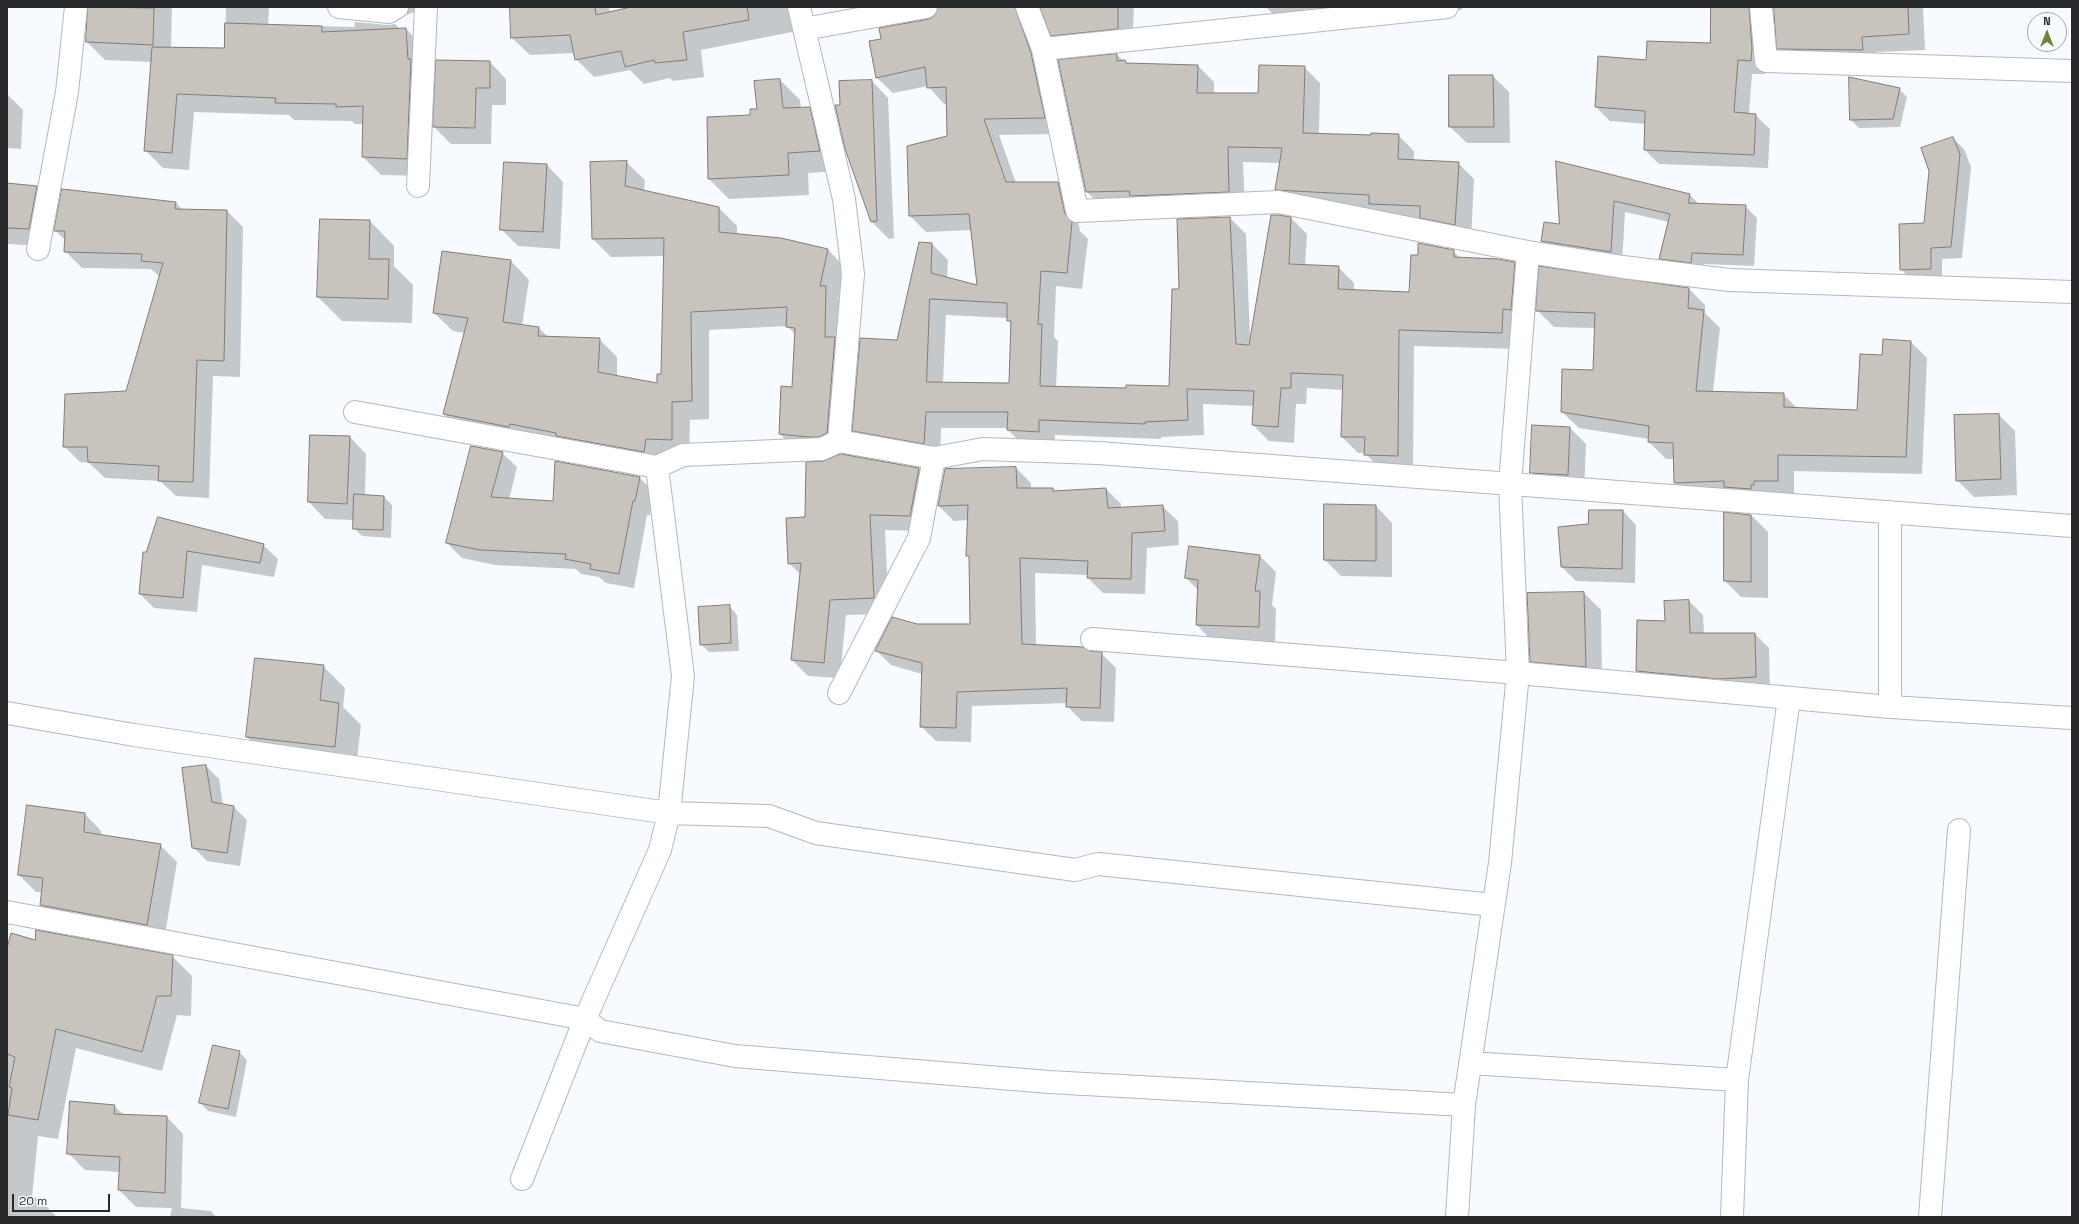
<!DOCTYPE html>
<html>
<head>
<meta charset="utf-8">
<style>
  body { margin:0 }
  #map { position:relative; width:2079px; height:1224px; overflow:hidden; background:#f7fafe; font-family:"Space Grotesk",sans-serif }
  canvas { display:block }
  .frame { position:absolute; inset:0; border:8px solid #26282a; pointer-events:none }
  .north { position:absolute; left:2027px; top:12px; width:40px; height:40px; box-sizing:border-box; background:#f7fafe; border:1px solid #a3a6a9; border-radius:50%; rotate:0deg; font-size:11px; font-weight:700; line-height:16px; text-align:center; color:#26282a }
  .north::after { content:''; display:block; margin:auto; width:14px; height:18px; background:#738535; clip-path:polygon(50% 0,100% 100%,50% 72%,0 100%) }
  .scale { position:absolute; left:12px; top:1194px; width:98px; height:18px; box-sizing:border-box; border:2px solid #26282a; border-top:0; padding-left:5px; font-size:12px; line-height:14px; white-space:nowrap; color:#26282a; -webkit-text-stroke:3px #f7fafe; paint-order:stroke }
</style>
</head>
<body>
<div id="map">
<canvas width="2079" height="1224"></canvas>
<div class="frame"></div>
<div class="north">N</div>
<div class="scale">20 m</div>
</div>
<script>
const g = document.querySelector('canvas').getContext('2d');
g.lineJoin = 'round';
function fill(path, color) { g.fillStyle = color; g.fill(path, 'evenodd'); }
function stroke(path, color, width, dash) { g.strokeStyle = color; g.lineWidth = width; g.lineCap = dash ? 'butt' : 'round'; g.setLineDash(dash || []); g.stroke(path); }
const shadow = new Path2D(`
  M 89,7 L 172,7 L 171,48 L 225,49 L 226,7 L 269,7 L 268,25 L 354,27 L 355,22 L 388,25 L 395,24 L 401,30 L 406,29 L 424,47 L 424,176 L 381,175 L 363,157 L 364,124 L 355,124 L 352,121 L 294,120 L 289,115 L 194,112 L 189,170 L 163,168 L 145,150 L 152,62 L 105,60 L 87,42 Z
  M 371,7 L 419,7 L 418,12 L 414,12 L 404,16 L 377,14 Z
  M 511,7 L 609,7 L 610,13 L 635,7 L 797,7 L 802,30 L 701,50 L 704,77 L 673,81 L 670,78 L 644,84 L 630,70 L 594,77 L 576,59 L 575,53 L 530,55 L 512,38 Z
  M 879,7 L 1033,7 L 1060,134 L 999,135 L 1016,183 L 1058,183 L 1074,199 L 1080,231 L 1088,239 L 1082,289 L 1056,286 L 1054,337 L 1058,341 L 1056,388 L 1127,389 L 1170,387 L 1180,290 L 1230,218 L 1246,234 L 1250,338 L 1291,218 L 1307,234 L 1305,266 L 1338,267 L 1354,283 L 1354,291 L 1410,293 L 1453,251 L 1461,259 L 1514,263 L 1530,279 L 1518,349 L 1414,346 L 1413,471 L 1381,470 L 1365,453 L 1358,453 L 1342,437 L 1343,390 L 1307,388 L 1306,404 L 1296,404 L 1294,443 L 1269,441 L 1253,425 L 1254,406 L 1203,404 L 1204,435 L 1161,437 L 1161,439 L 1055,435 L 1054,447 L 1024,446 L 1008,430 L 1008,428 L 941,428 L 940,459 L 869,446 L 853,430 L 898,341 L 932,244 L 948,260 L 947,278 L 978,286 L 972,230 L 926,232 L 910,216 L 948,136 L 947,104 L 944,104 L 928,86 L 893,93 L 877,78 L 882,40 L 880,29 L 934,18 L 939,10 L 891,19 ZM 946,315 L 1008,318 L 1011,324 L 1010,384 L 943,383 Z
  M 1037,7 L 1134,7 L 1132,43 L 1067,50 L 1052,35 L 1043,10 Z
  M 1266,7 L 1462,7 L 1462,10 L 1387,8 L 1278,19 Z
  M 1712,7 L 1750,7 L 1763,20 L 1765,74 L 1752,74 L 1749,114 L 1755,115 L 1770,129 L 1768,168 L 1659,164 L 1645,150 L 1646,124 L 1610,121 L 1596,107 L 1647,61 L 1711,44 Z
  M 1775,7 L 1923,7 L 1925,50 L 1877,52 L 1878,66 L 1794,64 L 1778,48 Z
  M 1117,55 L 1128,64 L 1198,66 L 1214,82 L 1214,94 L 1259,94 L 1304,67 L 1320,83 L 1319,134 L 1372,137 L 1398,135 L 1414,151 L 1414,161 L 1458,163 L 1474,179 L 1471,240 L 1386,219 L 1377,210 L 1292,205 L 1276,189 L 1281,163 L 1243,162 L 1245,207 L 1103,208 L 1087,192 Z
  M 437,61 L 490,62 L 506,79 L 506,105 L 492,105 L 491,144 L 451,144 L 434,127 Z
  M 1493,76 L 1509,92 L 1510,143 L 1467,143 L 1450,127 Z
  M 780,80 L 800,100 L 801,108 L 809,108 L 829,128 L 840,171 L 808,173 L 809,195 L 729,199 L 709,179 L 751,116 L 758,110 Z
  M 872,81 L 888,98 L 894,238 L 889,239 L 872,222 L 846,149 L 841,106 Z
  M 1899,89 L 1907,97 L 1900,127 L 1859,128 L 1851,120 Z
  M 7,94 L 23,110 L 21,149 L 7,148 Z
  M 1953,138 L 1964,149 L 1971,167 L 1962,258 L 1942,259 L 1942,280 L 1912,281 L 1901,269 L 1924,224 Z
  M 626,162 L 645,180 L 644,191 L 719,208 L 737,226 L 737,234 L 828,250 L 846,268 L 838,300 L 844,305 L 845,451 L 837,454 L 798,452 L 780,434 L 793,388 L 796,335 L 787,326 L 709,330 L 709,419 L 690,420 L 689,457 L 664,457 L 462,432 L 444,414 L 465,333 L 453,331 L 434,313 L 511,261 L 529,280 L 522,326 L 539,328 L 548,337 L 599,339 L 617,357 L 617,377 L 658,384 L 662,375 L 664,256 L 611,257 L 593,239 Z
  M 1558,162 L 1690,195 L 1699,204 L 1745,206 L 1757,218 L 1754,266 L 1704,264 L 1703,274 L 1672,270 L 1660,259 L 1669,222 L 1625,212 L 1622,264 L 1554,253 L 1542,241 L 1560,225 Z
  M 547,165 L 563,182 L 560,249 L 518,246 L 501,229 Z
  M 7,185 L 36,187 L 53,204 L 45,246 L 7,244 Z
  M 176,203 L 183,210 L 227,211 L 243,227 L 240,377 L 213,376 L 209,498 L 176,496 L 160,481 L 105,478 L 89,463 L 80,462 L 64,446 L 127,392 L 160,277 L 151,269 L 82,268 L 65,251 L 66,241 L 55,230 Z
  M 370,221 L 394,246 L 394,266 L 413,285 L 412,323 L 342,321 L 318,297 Z
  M 1689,289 L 1705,305 L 1705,313 L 1720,328 L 1713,392 L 1783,394 L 1798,409 L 1858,411 L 1883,356 L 1911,342 L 1927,358 L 1922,474 L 1794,471 L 1794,497 L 1692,499 L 1675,482 L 1674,459 L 1666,459 L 1649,442 L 1649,439 L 1579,428 L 1562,412 L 1594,371 L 1595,328 L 1554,327 L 1537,310 Z
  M 1999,415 L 2015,431 L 2017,495 L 1974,497 L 1957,480 Z
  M 1570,428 L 1586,444 L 1584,491 L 1548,489 L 1531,472 Z
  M 350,437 L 366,454 L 365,496 L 384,497 L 392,505 L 391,538 L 362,536 L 354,528 L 354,520 L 325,519 L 309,502 Z
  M 502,453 L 517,467 L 509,500 L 554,502 L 639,477 L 654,492 L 650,515 L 647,515 L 634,588 L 606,583 L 599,577 L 581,574 L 576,569 L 495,565 L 462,558 L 447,543 Z
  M 841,455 L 919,469 L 935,485 L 926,531 L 885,530 L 889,614 L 846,615 L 840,678 L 808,676 L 792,660 L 801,575 L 789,563 L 823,462 Z
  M 1016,468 L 1031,483 L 1031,489 L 1053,489 L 1056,492 L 1106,489 L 1121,504 L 1121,509 L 1163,507 L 1178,521 L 1179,545 L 1147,548 L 1145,594 L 1103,593 L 1088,578 L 1088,575 L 1035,573 L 1036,646 L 1101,653 L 1116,668 L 1114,722 L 1082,721 L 1067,706 L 1068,703 L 972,706 L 971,742 L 936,741 L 921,726 L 922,674 L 891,665 L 876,650 L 917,625 L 971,625 L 970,558 L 967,556 L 969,520 L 954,521 L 939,506 Z
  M 1376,506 L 1392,523 L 1392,577 L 1341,576 L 1325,560 Z
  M 1623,511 L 1636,525 L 1635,583 L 1576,581 L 1562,567 L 1589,525 Z
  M 1751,515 L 1768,532 L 1768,598 L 1741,597 L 1725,581 Z
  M 263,545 L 278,559 L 274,577 L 202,565 L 197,612 L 154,608 L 140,594 L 144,553 Z
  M 1260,556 L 1276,572 L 1272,605 L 1276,609 L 1275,644 L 1213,642 L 1197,625 L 1198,590 L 1186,578 Z
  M 1584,593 L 1601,610 L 1602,683 L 1548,678 L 1531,661 L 1528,594 Z
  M 1689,601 L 1703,615 L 1704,634 L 1755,634 L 1769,648 L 1770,691 L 1651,685 L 1637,671 L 1666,622 Z
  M 729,606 L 737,615 L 739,651 L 709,652 L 701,644 Z
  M 323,666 L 345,688 L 343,707 L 361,725 L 356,768 L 269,759 L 247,737 Z
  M 206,766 L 219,779 L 223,805 L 234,807 L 247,820 L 240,866 L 207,861 L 193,847 Z
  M 85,814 L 101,831 L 101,836 L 160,845 L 177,862 L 164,941 L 57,922 L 41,905 L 42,892 L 36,892 L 19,875 Z
  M 36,941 L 172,956 L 192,976 L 191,1016 L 177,1015 L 162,1071 L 76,1048 L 58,1139 L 38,1136 L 32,1197 L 38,1198 L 57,1217 L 7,1217 L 7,952 Z
  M 239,1052 L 247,1060 L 236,1117 L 208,1111 L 200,1103 Z
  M 114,1106 L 124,1115 L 167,1117 L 183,1134 L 181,1208 L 211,1211 L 216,1217 L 170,1217 L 172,1208 L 136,1207 L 119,1190 L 120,1172 L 85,1170 L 68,1153 Z`);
const building = new Path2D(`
  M 88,7 L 154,8 L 153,45 L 86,42 Z
  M 510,7 L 595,7 L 596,15 L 631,7 L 747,7 L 749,20 L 683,32 L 687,60 L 655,63 L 654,60 L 625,67 L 621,51 L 575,60 L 570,35 L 511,38 Z
  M 938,7 L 1015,7 L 1031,53 L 1045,118 L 984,119 L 1006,182 L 1058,182 L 1065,214 L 1072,222 L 1067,273 L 1041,271 L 1038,324 L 1042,324 L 1040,386 L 1126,388 L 1126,385 L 1169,386 L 1172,289 L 1179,289 L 1177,219 L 1230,217 L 1236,344 L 1249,345 L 1271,215 L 1278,215 L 1291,217 L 1289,264 L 1339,266 L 1338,289 L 1409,292 L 1411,255 L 1418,255 L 1418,243 L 1454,250 L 1454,257 L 1498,259 L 1515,262 L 1511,310 L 1503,309 L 1502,333 L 1399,330 L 1398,456 L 1364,455 L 1365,437 L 1341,437 L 1343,375 L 1291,373 L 1291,388 L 1281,388 L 1278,427 L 1252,425 L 1254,391 L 1187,389 L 1188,420 L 1145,422 L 1145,424 L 1039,420 L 1039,432 L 1007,430 L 1008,412 L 926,412 L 924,444 L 852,431 L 860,338 L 897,340 L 919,242 L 932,243 L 931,273 L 977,285 L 969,214 L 909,216 L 907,146 L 947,136 L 946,87 L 927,88 L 925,67 L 876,78 L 869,41 L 881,39 L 879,28 L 929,19 L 934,16 ZM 930,299 L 1007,303 L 1007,321 L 1011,321 L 1009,383 L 927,382 Z
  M 1040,7 L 1118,7 L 1118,29 L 1051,36 Z
  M 1711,7 L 1749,7 L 1752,48 L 1751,61 L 1738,60 L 1734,112 L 1756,114 L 1754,155 L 1644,150 L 1645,111 L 1595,107 L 1598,56 L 1646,60 L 1647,41 L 1710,43 Z
  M 1774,7 L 1908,7 L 1909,34 L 1862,37 L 1863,50 L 1777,49 Z
  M 225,23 L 322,26 L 322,32 L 406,28 L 408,59 L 411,59 L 407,159 L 362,157 L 363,106 L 336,107 L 336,104 L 275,103 L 276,98 L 177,94 L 172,153 L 144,151 L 152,47 L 224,48 Z
  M 1117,54 L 1117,61 L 1125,60 L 1126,63 L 1198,65 L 1197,93 L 1258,93 L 1259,65 L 1305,66 L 1303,133 L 1371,135 L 1371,133 L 1399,134 L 1398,159 L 1459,162 L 1455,225 L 1420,218 L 1420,206 L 1369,204 L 1369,195 L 1275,190 L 1282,148 L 1228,147 L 1229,192 L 1130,196 L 1129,191 L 1086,192 L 1058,60 Z
  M 436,60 L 490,61 L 490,88 L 476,88 L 475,128 L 433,127 Z
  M 1449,75 L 1493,75 L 1494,127 L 1449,127 Z
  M 1849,77 L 1900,88 L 1893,119 L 1850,120 Z
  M 780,79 L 783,108 L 810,107 L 820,151 L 788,153 L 789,175 L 708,179 L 707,117 L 750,115 L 750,109 L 757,109 L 754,81 Z
  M 872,80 L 877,221 L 871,222 L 845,149 L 835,105 L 840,105 L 839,81 Z
  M 1953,137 L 1960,154 L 1951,247 L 1931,248 L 1931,269 L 1900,270 L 1899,224 L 1924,223 L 1929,171 L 1921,148 Z
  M 627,161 L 625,186 L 719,207 L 719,232 L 781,238 L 828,249 L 820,286 L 826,286 L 825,337 L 835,337 L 827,433 L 819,437 L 807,437 L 779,434 L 781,386 L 792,387 L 795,328 L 786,327 L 787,307 L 691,312 L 692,401 L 672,402 L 672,440 L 646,439 L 644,452 L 556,436 L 556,433 L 510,424 L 509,427 L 443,414 L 468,318 L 433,313 L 442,251 L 511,260 L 503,322 L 539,327 L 538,336 L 600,338 L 598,372 L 657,383 L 657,374 L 661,374 L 664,238 L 592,239 L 590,162 Z
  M 1556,161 L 1690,194 L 1688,203 L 1746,205 L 1743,255 L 1692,253 L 1691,263 L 1659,259 L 1670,214 L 1614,201 L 1611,252 L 1541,241 L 1544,222 L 1559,224 Z
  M 504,162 L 547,164 L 543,232 L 500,230 Z
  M 7,183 L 37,186 L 29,229 L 7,228 Z
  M 62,189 L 176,202 L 175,209 L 227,210 L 224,361 L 197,360 L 193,482 L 158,481 L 159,466 L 88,462 L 87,447 L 63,447 L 65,394 L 126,391 L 163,263 L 141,261 L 142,254 L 64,252 L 65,231 L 54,231 Z
  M 320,219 L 370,220 L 369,259 L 389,259 L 388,299 L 317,297 Z
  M 1539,266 L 1689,288 L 1688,308 L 1704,310 L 1696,391 L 1784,393 L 1784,407 L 1857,410 L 1860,354 L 1882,355 L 1883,339 L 1911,341 L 1906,457 L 1778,455 L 1778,481 L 1754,481 L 1754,485 L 1751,485 L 1751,489 L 1724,487 L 1724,481 L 1674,483 L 1673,443 L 1648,442 L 1649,426 L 1561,412 L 1562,369 L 1593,370 L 1595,313 L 1536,311 Z
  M 1999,414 L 2001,479 L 1956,481 L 1954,415 Z
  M 1532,425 L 1570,427 L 1568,475 L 1530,473 Z
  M 310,435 L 350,436 L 347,504 L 308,502 Z
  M 471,446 L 503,452 L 491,497 L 553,501 L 555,461 L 640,477 L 635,501 L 633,501 L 619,574 L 590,569 L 591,564 L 565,559 L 566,554 L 480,550 L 446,543 Z
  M 841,454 L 919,468 L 910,516 L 870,515 L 874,598 L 830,600 L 824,663 L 791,660 L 801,563 L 788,564 L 786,518 L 805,517 L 806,462 L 823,461 Z
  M 1016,467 L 1017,488 L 1053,488 L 1053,491 L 1106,488 L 1108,508 L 1163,505 L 1165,531 L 1132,533 L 1131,579 L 1087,578 L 1088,561 L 1020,558 L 1022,644 L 1083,647 L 1091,651 L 1102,652 L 1100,708 L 1066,707 L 1067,688 L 957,692 L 956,728 L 920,727 L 922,663 L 875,651 L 892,617 L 917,624 L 970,624 L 969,556 L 966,556 L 968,505 L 938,506 L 945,469 Z
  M 354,494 L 384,496 L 383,530 L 353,529 Z
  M 1324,504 L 1376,505 L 1376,561 L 1324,560 Z
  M 1589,510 L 1623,510 L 1622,569 L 1561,567 L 1558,527 L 1588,524 Z
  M 1724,512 L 1751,515 L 1751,582 L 1724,581 Z
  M 158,517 L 264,544 L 260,563 L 187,551 L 183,598 L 139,594 L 143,552 L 146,552 Z
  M 1189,546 L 1260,555 L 1255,591 L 1260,591 L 1259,627 L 1196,625 L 1198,580 L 1185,578 Z
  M 1584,592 L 1586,667 L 1530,662 L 1527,593 Z
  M 1689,600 L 1690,633 L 1755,633 L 1756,677 L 1718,679 L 1636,671 L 1637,620 L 1665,621 L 1664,601 Z
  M 730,605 L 731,643 L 700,645 L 698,607 Z
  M 255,658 L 324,665 L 320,700 L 339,703 L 335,747 L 246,737 Z
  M 206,765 L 212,802 L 234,806 L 227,853 L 192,848 L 182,768 Z
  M 27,805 L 85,813 L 84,832 L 161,844 L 147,925 L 40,905 L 43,878 L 18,875 Z
  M 36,930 L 173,955 L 171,996 L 157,996 L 142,1052 L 56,1029 L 38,1120 L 8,1115 L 12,1088 L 9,1087 L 15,1057 L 7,1054 L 7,948 L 11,933 L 35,940 Z
  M 213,1045 L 240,1051 L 228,1109 L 199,1103 Z
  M 70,1101 L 115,1105 L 114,1114 L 167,1116 L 165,1193 L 118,1190 L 120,1157 L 67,1154 Z`);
const minor = new Path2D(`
  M 339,7 L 389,12 L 397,7
  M 799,7 L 844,199 L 853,274 L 839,441
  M 1027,7 L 1043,49 L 1077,211 L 1279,202 L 1528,252 L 1623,267 L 1729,280 L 2072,292
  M 1761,7 L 1766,61 L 2072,71
  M 804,29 L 926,7
  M 1043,49 L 1447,7
  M 418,186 L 426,7
  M 38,249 L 67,92 L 76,7
  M 355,412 L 657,467 L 683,455 L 822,449 L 839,441 L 934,458 L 983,449 L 1098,453 L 2072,526
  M 1890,512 L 1890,707
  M 1092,639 L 1518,673 L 1890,707 L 2072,718
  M 839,693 L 919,538 L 934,458
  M 7,713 L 134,735 L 669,813 L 769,816 L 816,833 L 1075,870 L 1098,864 L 1493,905
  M 7,912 L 585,1019 L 600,1031 L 735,1056 L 1049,1082 L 1464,1105
  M 1470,1063 L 1737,1080
  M 522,1179 L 585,1019 L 660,850 L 669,813 L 683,676 L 657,467
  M 1457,1217 L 1464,1105 L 1500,863 L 1518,673 L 1510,484 L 1528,252
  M 1732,1217 L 1737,1080 L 1789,698
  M 1930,1217 L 1959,830`);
fill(shadow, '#0003');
fill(building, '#c9c3be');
stroke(building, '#817b76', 1);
stroke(minor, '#b3b8be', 24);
stroke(minor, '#fff', 22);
</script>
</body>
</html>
